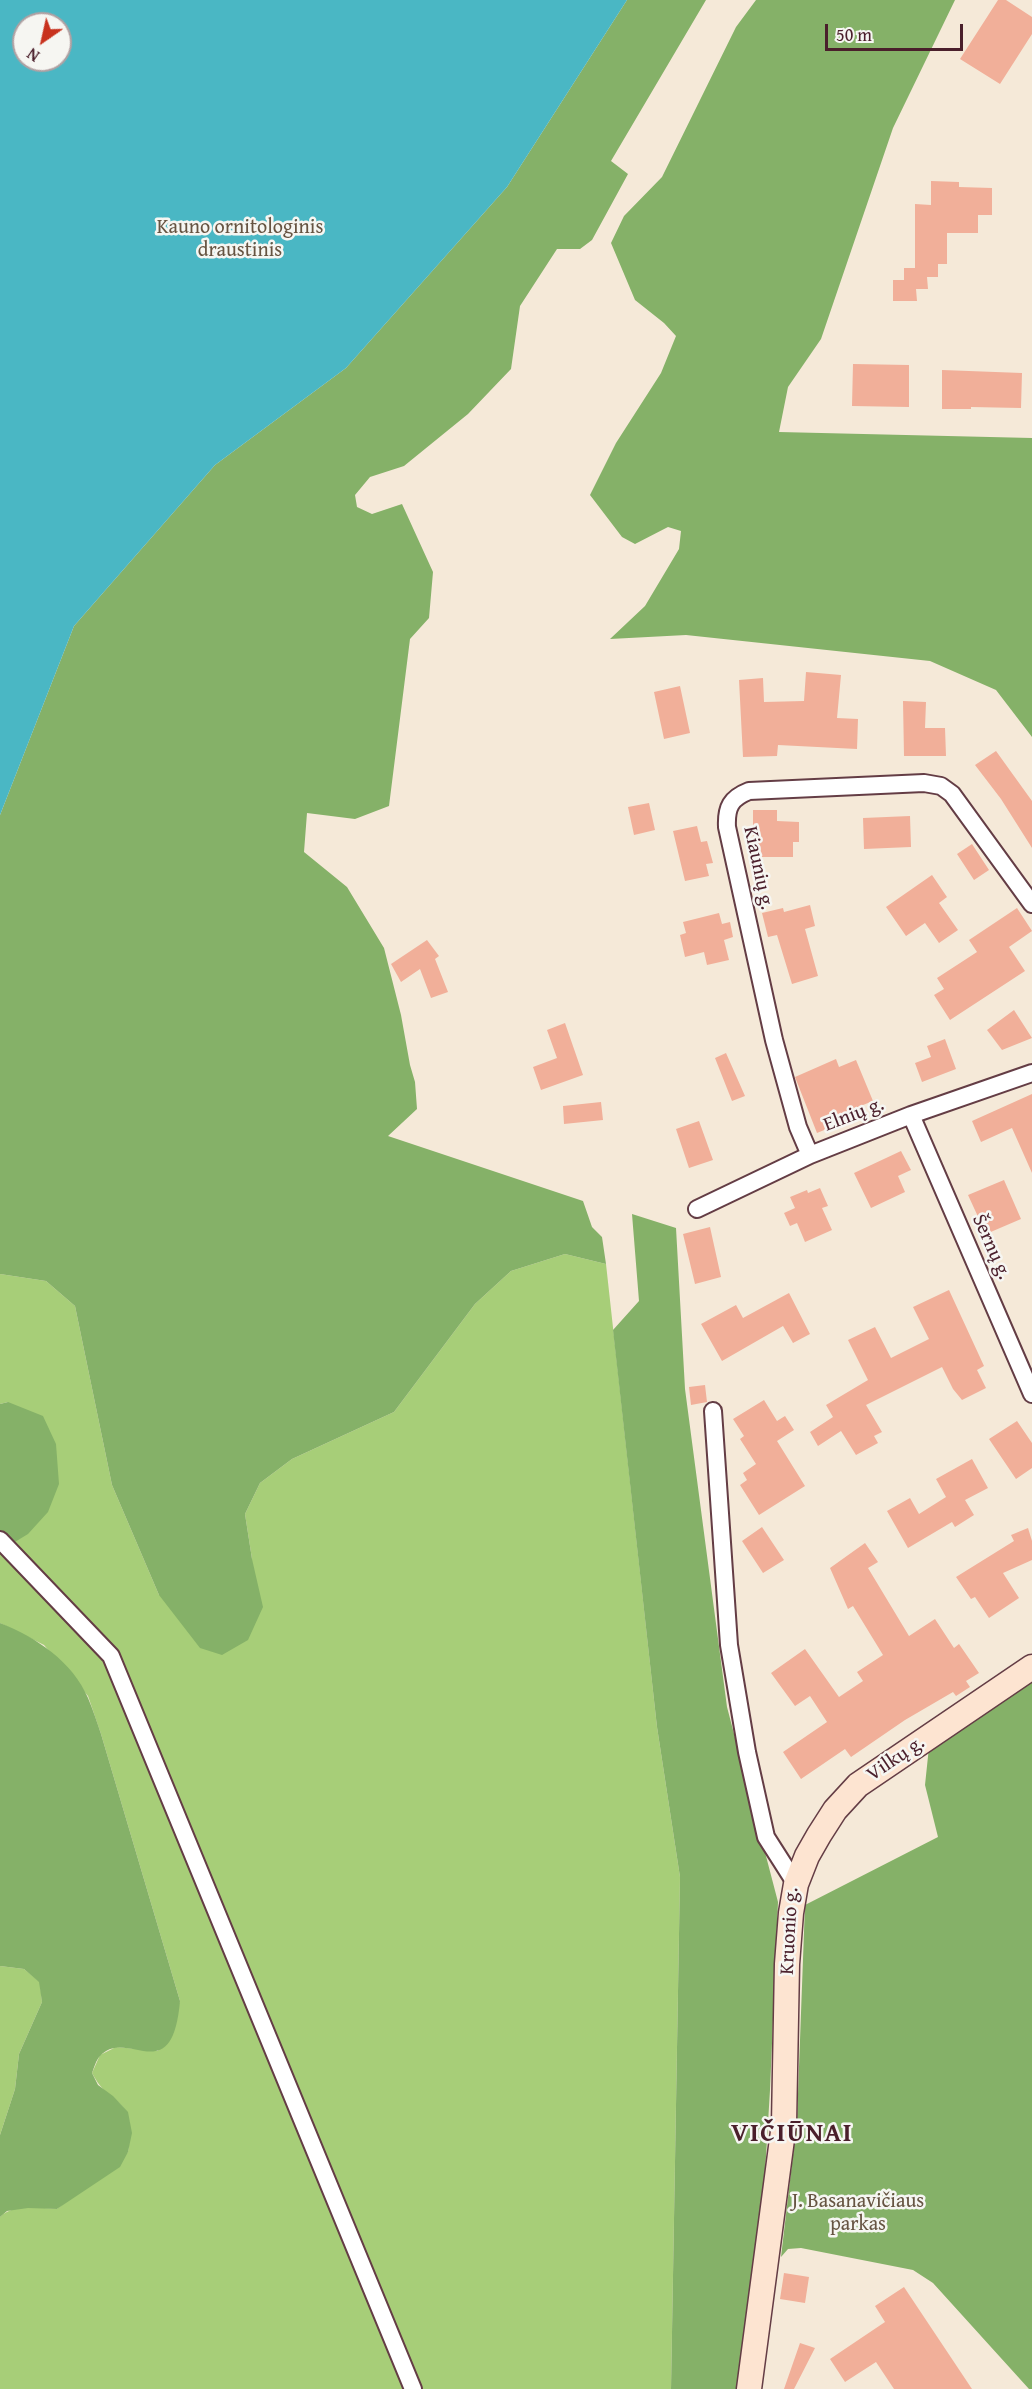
<!DOCTYPE html>
<html>
<head>
<meta charset="utf-8">
<style>
  body { margin:0 }
  #map { position:relative; width:1032px; height:2389px; overflow:hidden; background:#f5e9d8; font-family:"Gentium Book Plus",serif }
  canvas { display:block }
  .north { position:absolute; left:12px; top:12px; width:60px; height:60px; box-sizing:border-box; background:#f6f6f2; border:2px solid #b1a0a2; border-radius:50%; rotate:214deg; font-size:16px; font-weight:700; line-height:24px; text-align:center; color:#4a1f2b }
  .north::after { content:''; display:block; margin:auto; width:21px; height:27px; background:#c8321e; clip-path:polygon(50% 0,100% 100%,50% 72%,0 100%) }
  .scale { position:absolute; left:825px; top:24px; width:138px; height:27px; box-sizing:border-box; border:3px solid #4a1f2b; border-top:0; padding-left:8px; font-size:18px; line-height:21px; white-space:nowrap; color:#4a1f2b; -webkit-text-stroke:4px #f6f6f2; paint-order:stroke }
</style>
</head>
<body>
<div id="map">
<canvas width="1032" height="2389"></canvas>
<div class="north">N</div>
<div class="scale">50 m</div>
</div>
<script>
const g = document.querySelector('canvas').getContext('2d');
g.lineJoin = 'round';
function fill(path, color) { g.fillStyle = color; g.fill(path, 'evenodd'); }
function stroke(path, color, width, dash) { g.strokeStyle = color; g.lineWidth = width; g.lineCap = dash ? 'butt' : 'round'; g.setLineDash(dash || []); g.stroke(path); }
function label(font, color, halo, rows, align = 'center') {
  g.font = font + ' "Gentium Book Plus",serif'; g.lineWidth = 5; g.setLineDash([]); g.textBaseline = 'middle'; g.strokeStyle = halo; g.fillStyle = color; for (const [text, x, y, turn = 0] of rows) {
    g.save(); g.translate(x, y); g.rotate((+turn || 0) * Math.PI / 180); g.textAlign = isNaN(turn) ? turn : align; if (halo) g.strokeText(text, 0, 0); g.fillText(text, 0, 0); g.restore();
  }
}
const green = new Path2D(`
  M 565,1254 L 606,1264 L 657,1727 L 680,1877 L 671,2389 L 0,2389 L 0,2217 C 14,2203 39,2208 57,2209 L 128,2152 C 138,2095 111,2110 92,2073 L 100,2055 L 116,2047 L 158,2051 L 180,2001 L 101,1734 L 88,1696 L 44,1645 L 0,1623 L 0,1551 L 8,1402 L 0,1404 L 0,1274 L 46,1281 L 75,1306 L 112,1485 L 159,1595 L 252,1559 L 245,1514 L 260,1483 L 292,1459 L 394,1412 L 475,1304 L 511,1271 Z
  M 0,1966 L 24,1969 L 40,1982 L 42,2002 L 19,2054 L 15,2089 L 0,2135 Z`);
const forest = new Path2D(`
  M 627,0 L 706,0 L 611,161 L 628,174 L 592,240 L 580,249 L 557,249 L 520,306 L 511,369 L 468,414 L 404,466 L 370,477 L 355,495 L 357,507 L 372,514 L 402,504 L 433,572 L 429,618 L 410,639 L 389,806 L 355,819 L 307,813 L 304,852 L 347,887 L 384,948 L 401,1015 L 410,1065 L 415,1082 L 417,1109 L 388,1136 L 583,1201 L 592,1227 L 602,1237 L 606,1264 L 565,1254 L 511,1271 L 475,1304 L 394,1412 L 292,1459 L 260,1483 L 245,1514 L 252,1559 L 263,1607 L 248,1640 L 222,1655 L 200,1648 L 159,1595 L 112,1485 L 75,1306 L 46,1281 L 0,1274 L 0,815 L 74,626 L 215,465 L 346,368 L 507,187 Z
  M 756,0 L 955,0 L 893,128 L 821,339 L 788,387 L 779,432 L 1032,438 L 1032,737 L 996,690 L 930,661 L 686,635 L 610,639 L 645,606 L 679,549 L 681,531 L 668,527 L 635,544 L 622,537 L 590,495 L 616,443 L 661,373 L 676,336 L 664,323 L 635,300 L 611,243 L 624,216 L 662,177 L 736,27 Z
  M 632,1214 L 676,1228 L 685,1389 L 727,1707 L 778,1902 L 770,2090 L 761,2239 L 744,2389 L 671,2389 L 680,1877 L 657,1727 L 613,1330 L 639,1301 Z
  M 8,1402 L 43,1416 L 56,1444 L 59,1484 L 48,1512 L 28,1534 L 0,1551 L 0,1404 Z
  M 0,1623 C 36,1637 73,1662 88,1698 C 93,1710 97,1722 101,1734 L 180,2001 C 172,2092 127,2026 100,2056 C 96,2060 94,2068 92,2073 L 98,2085 L 113,2096 L 128,2112 L 132,2133 L 128,2152 L 120,2167 L 57,2209 L 28,2208 L 7,2211 L 0,2217 L 0,2135 L 15,2089 L 19,2054 L 42,2002 L 39,1982 L 24,1969 L 0,1966 Z
  M 1032,1680 L 1032,2389 L 1029,2389 L 933,2283 L 913,2270 L 801,2248 L 788,2249 L 781,2257 L 797,2121 L 805,1905 L 938,1837 L 925,1785 L 929,1747 Z`);
const water = new Path2D(`
  M 0,0 L 627,0 L 507,187 L 346,368 L 215,465 L 74,626 L 0,815 ZM 24,24 L 60,24 L 60,60 L 24,60 Z`);
const building = new Path2D(`
  M 998,0 L 1006,0 L 1032,17 L 1032,34 L 1000,84 L 960,59 Z
  M 931,181 L 959,182 L 959,187 L 992,188 L 992,215 L 978,215 L 978,233 L 947,233 L 947,264 L 938,264 L 938,277 L 927,277 L 928,289 L 916,289 L 917,301 L 893,301 L 893,280 L 904,280 L 904,268 L 915,268 L 915,204 L 931,205 Z
  M 853,364 L 909,365 L 909,407 L 852,406 Z
  M 942,370 L 1022,373 L 1021,408 L 971,407 L 971,409 L 942,409 Z
  M 806,672 L 841,675 L 837,718 L 858,719 L 857,749 L 778,745 L 777,756 L 743,757 L 739,680 L 763,678 L 764,702 L 804,701 Z
  M 680,686 L 690,733 L 664,739 L 654,692 Z
  M 903,701 L 926,702 L 925,728 L 945,728 L 946,756 L 904,756 Z
  M 996,751 L 1032,801 L 1032,848 L 1001,799 L 975,765 Z
  M 649,803 L 655,830 L 634,835 L 628,807 Z
  M 753,810 L 777,810 L 777,821 L 799,822 L 799,842 L 793,842 L 793,857 L 753,857 Z
  M 910,816 L 911,847 L 864,849 L 863,818 Z
  M 697,826 L 701,842 L 707,841 L 713,863 L 706,864 L 709,876 L 685,881 L 673,831 Z
  M 972,844 L 989,870 L 974,880 L 957,854 Z
  M 932,875 L 947,897 L 939,903 L 958,930 L 939,943 L 925,923 L 906,936 L 886,907 Z
  M 810,905 L 815,926 L 805,929 L 818,976 L 792,984 L 777,935 L 768,937 L 762,913 L 783,908 L 784,912 Z
  M 1017,908 L 1032,931 L 1009,947 L 1025,971 L 950,1020 L 934,995 L 944,989 L 937,978 L 977,952 L 969,940 Z
  M 719,913 L 722,924 L 730,922 L 733,937 L 724,940 L 729,960 L 707,965 L 704,952 L 685,957 L 680,935 L 686,933 L 683,922 Z
  M 427,940 L 439,956 L 435,959 L 448,992 L 431,998 L 420,969 L 401,982 L 391,964 Z
  M 1014,1010 L 1032,1038 L 1002,1050 L 987,1030 Z
  M 565,1023 L 583,1075 L 541,1090 L 533,1067 L 557,1058 L 547,1030 Z
  M 945,1039 L 956,1069 L 922,1082 L 915,1063 L 931,1057 L 927,1046 Z
  M 726,1053 L 745,1096 L 732,1101 L 715,1058 Z
  M 836,1059 L 839,1067 L 856,1060 L 873,1101 L 828,1119 L 829,1128 L 817,1133 L 795,1077 Z
  M 1032,1094 L 1032,1173 L 1012,1128 L 981,1142 L 972,1121 Z
  M 601,1102 L 603,1120 L 564,1124 L 563,1106 Z
  M 699,1121 L 713,1160 L 689,1168 L 676,1129 Z
  M 901,1151 L 911,1170 L 898,1176 L 905,1192 L 871,1208 L 854,1173 Z
  M 1004,1180 L 1021,1219 L 986,1234 L 968,1195 Z
  M 820,1188 L 828,1206 L 822,1208 L 832,1230 L 805,1242 L 797,1223 L 790,1226 L 784,1213 L 795,1208 L 790,1197 L 807,1190 L 808,1193 Z
  M 710,1227 L 721,1277 L 695,1284 L 683,1234 Z
  M 949,1290 L 984,1366 L 977,1370 L 986,1388 L 962,1400 L 953,1389 L 942,1367 L 866,1405 L 882,1432 L 874,1436 L 878,1443 L 856,1455 L 841,1431 L 818,1446 L 810,1432 L 833,1417 L 826,1405 L 868,1380 L 848,1340 L 875,1327 L 891,1358 L 929,1339 L 913,1307 Z
  M 789,1293 L 810,1334 L 793,1343 L 783,1326 L 722,1361 L 701,1324 L 736,1305 L 743,1318 Z
  M 705,1385 L 707,1402 L 691,1405 L 689,1387 Z
  M 764,1400 L 777,1421 L 785,1416 L 794,1430 L 777,1441 L 805,1486 L 759,1515 L 740,1485 L 747,1480 L 743,1473 L 756,1464 L 740,1439 L 744,1436 L 733,1419 Z
  M 1017,1421 L 1032,1443 L 1032,1468 L 1016,1479 L 989,1439 Z
  M 972,1459 L 988,1488 L 965,1500 L 974,1515 L 955,1527 L 952,1522 L 908,1548 L 887,1511 L 910,1498 L 919,1514 L 946,1497 L 936,1479 Z
  M 762,1527 L 784,1560 L 763,1573 L 742,1541 Z
  M 1028,1528 L 1032,1541 L 1032,1560 L 1003,1573 L 1019,1598 L 989,1618 L 975,1597 L 971,1599 L 956,1577 L 1014,1541 L 1011,1535 Z
  M 865,1543 L 878,1562 L 868,1568 L 909,1636 L 935,1619 L 954,1648 L 959,1644 L 979,1673 L 966,1681 L 970,1687 L 956,1696 L 953,1692 L 905,1720 L 851,1757 L 845,1749 L 801,1779 L 783,1752 L 827,1722 L 810,1696 L 795,1706 L 771,1673 L 805,1649 L 839,1697 L 863,1681 L 857,1672 L 883,1655 L 853,1606 L 848,1609 L 830,1568 Z
  M 784,2273 L 809,2277 L 805,2303 L 780,2299 Z
  M 904,2287 L 972,2389 L 894,2389 L 876,2362 L 845,2382 L 830,2359 L 885,2322 L 875,2306 Z
  M 800,2343 L 815,2348 L 794,2389 L 784,2389 Z`);
const street = new Path2D(`
  M 911,1115 L 1032,1394
  M 810,1155 L 798,1127 L 774,1040 L 727,827 C 726,807 731,798 749,791 L 924,783 L 941,786 L 952,794 L 1032,904
  M 697,1209 L 810,1155 L 911,1115 L 1032,1073
  M 713,1411 L 729,1645 L 747,1752 L 766,1837 L 796,1884
  M 0,1540 L 111,1656 L 413,2389`);
const secondary = new Path2D(`
  M 749,2389 L 784,2124 L 787,1964 L 791,1913 L 796,1884 L 807,1856 L 819,1835 L 835,1810 L 858,1785 L 1032,1667`);
const parkNames = [
  ["Kauno ornitologinis",240,228],
  ["draustinis",240,251],
  ["J. Basanavičiaus",858,2202],
  ["parkas",858,2225]
];
const streetNames = [
  ["Kiaunių g.",758,868,78],
  ["Elnių g.",854,1115,-21],
  ["Šernų g.",991,1247,66],
  ["Vilkų g.",896,1759,-34],
  ["Kruonio g.",790,1931,-87]
];
const districtNames = [
  ["VIČIŪNAI",792,2134]
];
fill(green, '#a7ce78');
fill(forest, '#85b168');
fill(water, '#4ab7c4');
fill(building, '#f1af99');
stroke(street, '#643d45', 20);
stroke(secondary, '#643d45', 27);
stroke(street, '#fff', 16);
stroke(secondary, '#fde4d1', 24);
label('20px', '#665442', '#f6f6f2', parkNames);
label('20px', '#4a1f2b', '#f6f6f2', streetNames);
g.letterSpacing = '1.5px';
label('bold 26px', '#4a1f2b', '#f6f6f2', districtNames);
g.letterSpacing = '0px';
</script>
</body>
</html>
